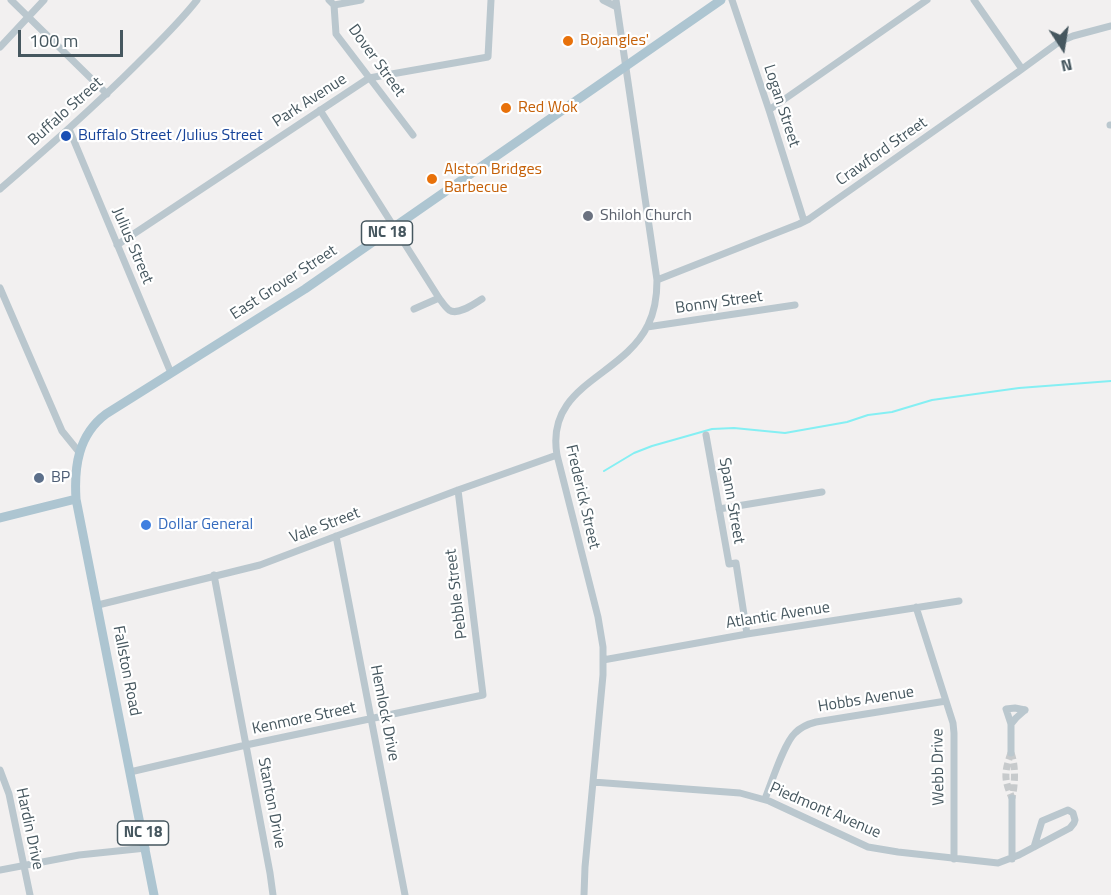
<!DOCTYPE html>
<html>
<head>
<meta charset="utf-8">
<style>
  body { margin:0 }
  #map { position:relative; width:1111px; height:895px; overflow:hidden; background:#f2f0f0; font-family:"Titillium Web",sans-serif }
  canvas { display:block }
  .north { position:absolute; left:1033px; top:18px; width:60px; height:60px; -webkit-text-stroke:4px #fff; paint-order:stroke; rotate:168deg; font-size:16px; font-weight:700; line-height:24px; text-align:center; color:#46575f }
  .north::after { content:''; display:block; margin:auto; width:21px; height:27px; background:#46575f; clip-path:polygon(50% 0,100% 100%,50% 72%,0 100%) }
  .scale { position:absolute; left:18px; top:30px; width:105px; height:27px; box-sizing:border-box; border:3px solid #46575f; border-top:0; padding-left:8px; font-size:18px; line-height:21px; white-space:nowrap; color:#46575f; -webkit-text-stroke:4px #fff; paint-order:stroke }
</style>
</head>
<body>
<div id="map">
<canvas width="1111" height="895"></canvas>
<div class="north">N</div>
<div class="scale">100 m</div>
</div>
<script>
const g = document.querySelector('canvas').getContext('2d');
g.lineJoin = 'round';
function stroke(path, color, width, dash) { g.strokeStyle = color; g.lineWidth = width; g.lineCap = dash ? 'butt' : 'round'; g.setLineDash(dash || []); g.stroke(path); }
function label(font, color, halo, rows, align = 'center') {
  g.font = font + ' "Titillium Web",sans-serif'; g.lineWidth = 4.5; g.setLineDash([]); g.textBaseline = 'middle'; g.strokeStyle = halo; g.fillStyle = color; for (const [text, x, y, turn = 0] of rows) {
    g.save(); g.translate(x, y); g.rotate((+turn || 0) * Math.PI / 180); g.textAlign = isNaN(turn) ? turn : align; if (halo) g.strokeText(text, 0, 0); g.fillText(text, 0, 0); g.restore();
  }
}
const stream = new Path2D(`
  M 604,471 L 634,453 L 652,446 L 712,429 L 734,428 L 785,433 L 847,422 L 868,415 L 892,412 L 932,400 L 1019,388 L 1111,381`);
const minorTunnel = new Path2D(`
  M 1011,753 C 1004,773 1004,779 1012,798
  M 1011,753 C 1016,766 1015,785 1012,798`);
const minor = new Path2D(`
  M 11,0 L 107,94
  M 329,0 L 334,5 L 336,34 L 413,135
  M 603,0 L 617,7
  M 732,0 L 769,110 L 804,221
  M 974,0 L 1022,69
  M 334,5 L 361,0
  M 0,47 L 44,0
  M 320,110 L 439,298 C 442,302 445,307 449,310 C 458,316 474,304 482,299
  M 769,110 L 927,0
  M 1110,125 L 1111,125
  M 69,129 L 171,373
  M 0,189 C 47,148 93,108 137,64 C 158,43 179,23 197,0
  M 117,245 L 369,78 L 488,57 L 491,0
  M 657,280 L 799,224 L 809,219 L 1018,72 L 1059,42 L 1073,36 L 1111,26
  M 0,288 L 62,431 L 79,452
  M 414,309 L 439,298
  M 647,327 L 795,305
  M 706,435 L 729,564 L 736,563 L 747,634
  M 719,509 L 822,492
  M 336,536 L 405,895
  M 214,575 L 270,873 L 273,895
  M 98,605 L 260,565 L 458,490 L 557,455
  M 916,607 L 953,723 L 954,733 L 954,859
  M 603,660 L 747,634 L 959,601
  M 1011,724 L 1016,718 L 1025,710
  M 1011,753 L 1011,724 L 1006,709 L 1015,708 L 1025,710
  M 0,770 L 9,794 L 30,895
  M 130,772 L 246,745 L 483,695 L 458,490
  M 593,782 L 740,793 L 769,801 L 868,847 L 898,852 L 998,863 L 1019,855 L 1070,828 L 1074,823 L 1075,820 L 1073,813 L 1068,810 L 1042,821 L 1034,847
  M 765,799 C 771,784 784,743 795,733 C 801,727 808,724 816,722 L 946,701
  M 1012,859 L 1012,798
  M 0,870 L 79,855 L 146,848
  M 584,895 L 585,867 L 603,675 L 603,647 L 598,617 L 557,455 C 545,384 622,378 648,325 C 655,311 657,295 657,280 L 616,0`);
const major = new Path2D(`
  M 0,518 L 76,499
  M 154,895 L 76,499 C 74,467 78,435 106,414 L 305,289 L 721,0`);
const markers = [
  [568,41,6,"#e8710a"],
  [506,108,6,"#e8710a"],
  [66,136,6,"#1a4fb4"],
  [432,179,6,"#e8710a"],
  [588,216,6,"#6b7280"],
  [39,478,6,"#5c6f8a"],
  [146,525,6,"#3f7fe0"]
];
const shields = [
  [387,233,51],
  [143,833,51]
];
const shieldNames = [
  ["NC 18",387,233],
  ["NC 18",143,833]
];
const foodNames = [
  ["Bojangles'",580,41],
  ["Red Wok",518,108],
  ["Alston Bridges",444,170],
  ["Barbecue",444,188]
];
const streetNames = [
  ["Dover Street",376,61,54],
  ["Park Avenue",310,101,-33],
  ["Logan Street",781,106,72],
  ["Buffalo Street",66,112,-42],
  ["Crawford Street",882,152,-35],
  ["Julius Street",132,246,67],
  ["East Grover Street",284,283,-33],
  ["Bonny Street",719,303,-8],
  ["Frederick Street",582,497,77],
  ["Spann Street",731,501,80],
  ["Vale Street",325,526,-21],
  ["Pebble Street",457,594,-97],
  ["Atlantic Avenue",778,616,-9],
  ["Fallston Road",126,671,79],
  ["Hobbs Avenue",866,700,-9],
  ["Hemlock Drive",384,713,79],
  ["Kenmore Street",304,719,-12],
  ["Webb Drive",939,767,-91],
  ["Stanton Drive",271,803,79],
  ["Piedmont Avenue",825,811,23],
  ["Hardin Drive",29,829,78]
];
const transitNames = [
  ["Buffalo Street /Julius Street",78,136]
];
const worshipNames = [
  ["Shiloh Church",600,216]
];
const serviceNames = [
  ["BP",51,478]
];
const shopNames = [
  ["Dollar General",158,525]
];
stroke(stream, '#85eff3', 2);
stroke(minorTunnel, '#c7cacc', 7, [7, 3.5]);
stroke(minor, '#bac7ce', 7);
stroke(major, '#adc5d1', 9);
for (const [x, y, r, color] of markers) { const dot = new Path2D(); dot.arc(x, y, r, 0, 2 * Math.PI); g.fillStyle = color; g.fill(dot); stroke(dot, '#fff', 2); }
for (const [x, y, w] of shields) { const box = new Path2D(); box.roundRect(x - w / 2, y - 12, w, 24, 4.5); g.fillStyle = '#fff'; g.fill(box); stroke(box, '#46575f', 1.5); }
label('bold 15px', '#46575f', null, shieldNames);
label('16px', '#c56008', '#fff', foodNames, 'left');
label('16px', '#46575f', '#fff', streetNames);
label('16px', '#164399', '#fff', transitNames, 'left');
label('16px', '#5b616d', '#fff', worshipNames, 'left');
label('16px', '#4e5e75', '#fff', serviceNames, 'left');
label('16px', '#366cbe', '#fff', shopNames, 'left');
</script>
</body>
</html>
